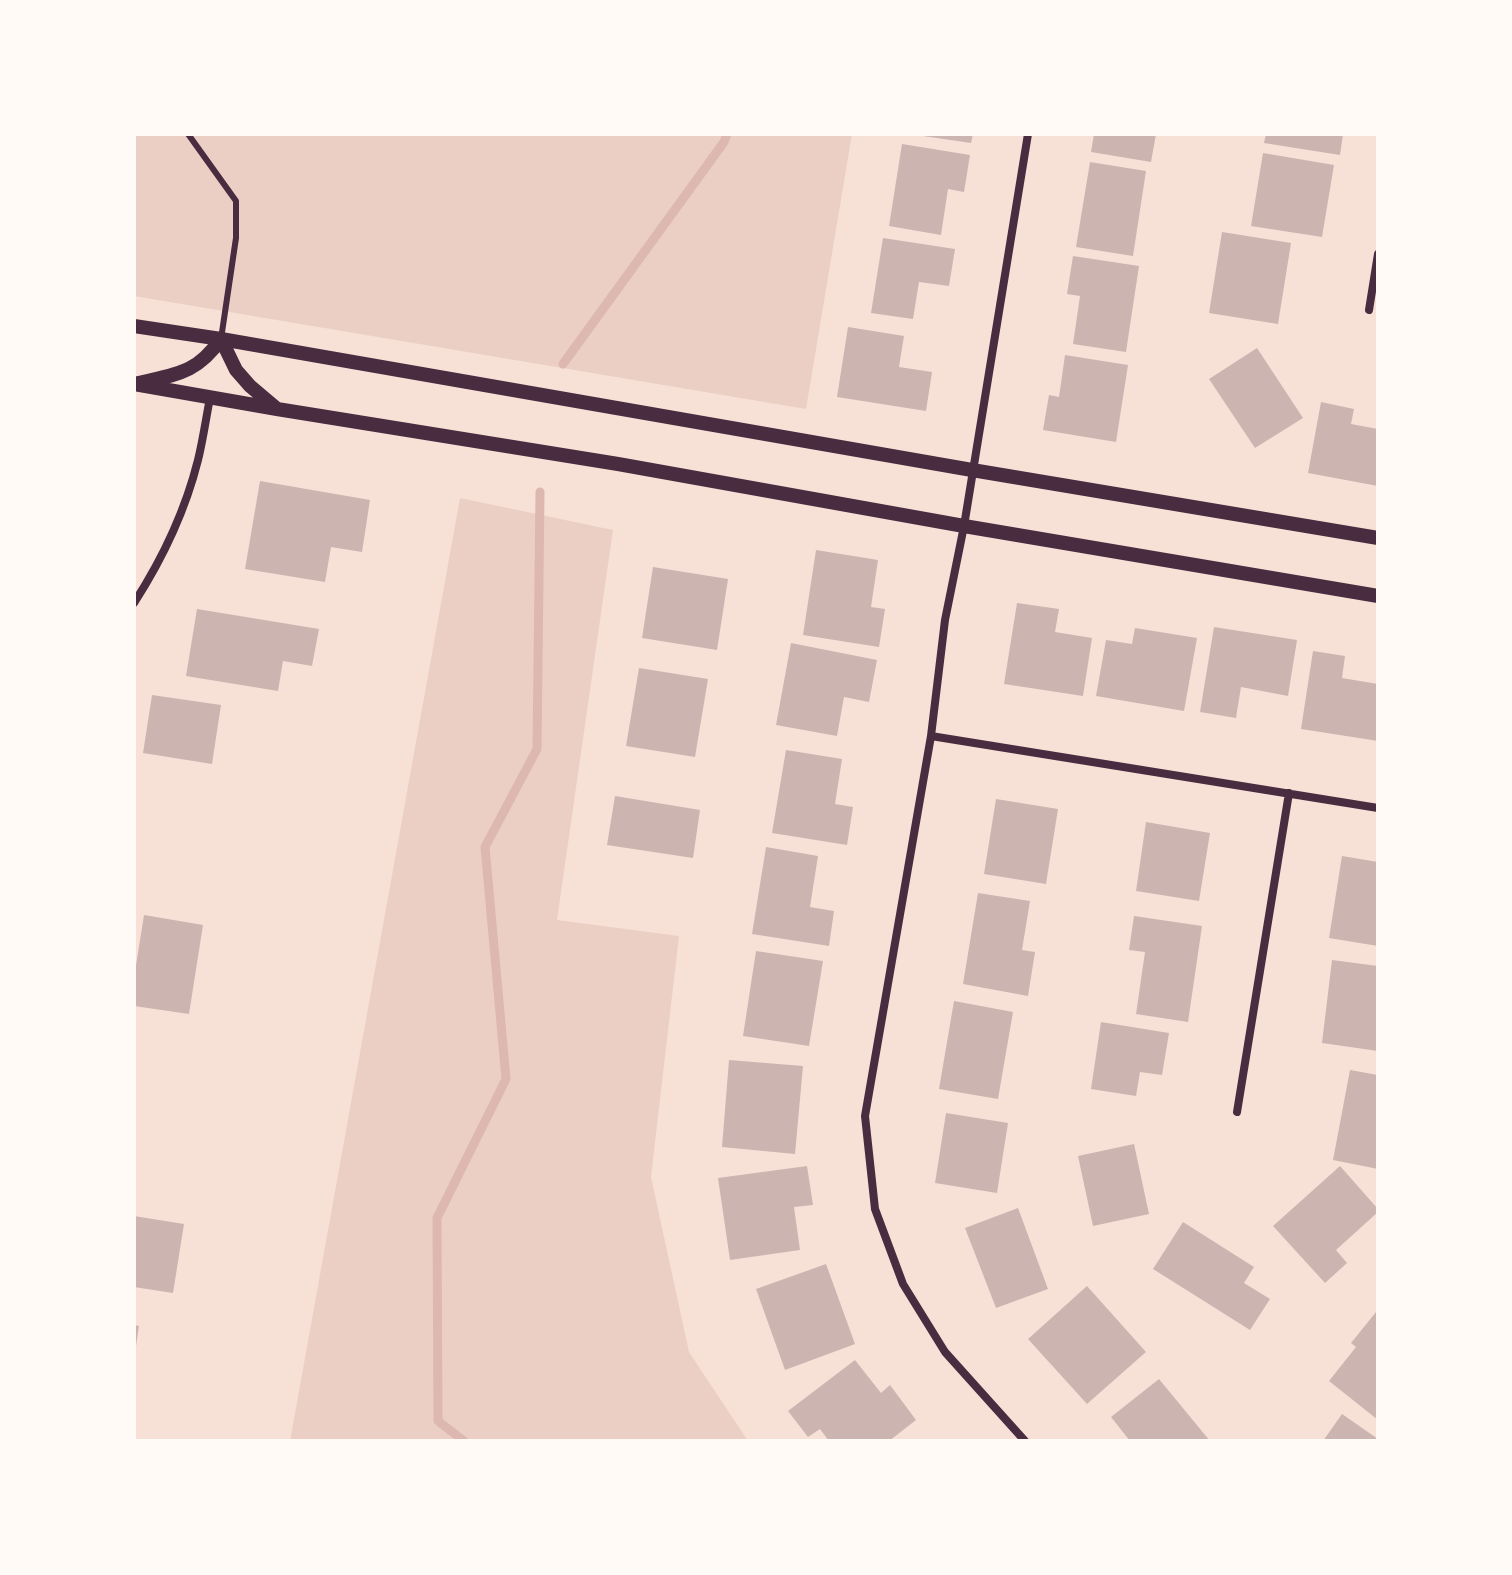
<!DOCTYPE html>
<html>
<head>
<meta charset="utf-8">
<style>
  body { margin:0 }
  #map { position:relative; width:1512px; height:1575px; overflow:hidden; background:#f7e1d7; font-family:Karla,sans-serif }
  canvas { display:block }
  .frame { position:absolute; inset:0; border:136px solid #fffaf5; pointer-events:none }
</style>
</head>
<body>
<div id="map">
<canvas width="1512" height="1575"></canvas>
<div class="frame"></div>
</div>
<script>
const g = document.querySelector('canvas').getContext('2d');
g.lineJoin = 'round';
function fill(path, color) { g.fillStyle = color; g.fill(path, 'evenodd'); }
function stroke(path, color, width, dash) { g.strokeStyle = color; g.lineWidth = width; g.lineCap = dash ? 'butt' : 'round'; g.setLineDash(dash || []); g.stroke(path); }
const green = new Path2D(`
  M 134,134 L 852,134 L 806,409 L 134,296 Z
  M 460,498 L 613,530 L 557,920 L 679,936 L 651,1177 L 689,1352 L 748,1441 L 290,1441 Z`);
const stream = new Path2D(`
  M 563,364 L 724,142 L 727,134
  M 464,1441 L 438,1421 L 437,1218 L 506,1079 L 485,847 L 537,749 L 540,492`);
const building = new Path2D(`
  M 923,134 L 973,134 L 971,143 L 923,136 Z
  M 1094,134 L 1156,134 L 1151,162 L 1091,152 Z
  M 1266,134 L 1343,134 L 1340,155 L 1264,143 Z
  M 902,144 L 970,155 L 964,192 L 948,189 L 941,235 L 889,226 Z
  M 1263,153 L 1334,165 L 1322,237 L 1251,226 Z
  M 1090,162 L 1146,171 L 1133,256 L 1076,247 Z
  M 1222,232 L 1291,243 L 1278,324 L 1209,313 Z
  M 883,238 L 955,249 L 949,286 L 919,282 L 913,319 L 871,313 Z
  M 1073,256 L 1139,266 L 1126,352 L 1073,344 L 1080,296 L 1067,294 Z
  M 848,327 L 904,336 L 899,367 L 932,372 L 926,411 L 837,397 Z
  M 1257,348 L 1303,418 L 1255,448 L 1209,379 Z
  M 1065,355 L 1128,365 L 1116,442 L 1043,430 L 1049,395 L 1059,397 Z
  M 1321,402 L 1354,409 L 1351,424 L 1378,429 L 1378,486 L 1308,473 Z
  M 260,481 L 370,500 L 362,552 L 331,547 L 325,582 L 245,569 Z
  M 816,550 L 878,560 L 871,607 L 885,609 L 879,647 L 803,635 Z
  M 653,567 L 728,579 L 717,650 L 642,638 Z
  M 1017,603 L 1059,609 L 1055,632 L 1092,638 L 1083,696 L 1004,684 Z
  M 197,609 L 319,629 L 312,666 L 283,661 L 278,691 L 186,676 Z
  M 1214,627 L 1297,640 L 1288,696 L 1241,687 L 1236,718 L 1200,712 Z
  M 1135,628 L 1197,638 L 1184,711 L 1096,696 L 1106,640 L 1132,644 Z
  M 791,643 L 877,660 L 869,702 L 844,697 L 837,736 L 776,725 Z
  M 1313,651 L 1345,656 L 1342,678 L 1378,684 L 1378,741 L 1301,729 Z
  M 639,668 L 708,679 L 695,757 L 626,746 Z
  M 152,695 L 221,705 L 212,764 L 143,753 Z
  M 786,750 L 842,759 L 835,804 L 853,807 L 847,845 L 772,833 Z
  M 615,796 L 700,810 L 693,858 L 607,845 Z
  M 996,799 L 1058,809 L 1046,884 L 984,874 Z
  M 1146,822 L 1210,833 L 1199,901 L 1136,891 Z
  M 766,847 L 818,856 L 810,907 L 834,911 L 829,946 L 752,934 Z
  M 1342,856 L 1378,862 L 1378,946 L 1329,938 Z
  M 978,893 L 1030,901 L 1022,950 L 1035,952 L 1028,996 L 963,984 Z
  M 144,915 L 203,925 L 189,1014 L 134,1006 L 134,978 Z
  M 1134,916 L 1202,926 L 1188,1022 L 1136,1014 L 1145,952 L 1129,950 Z
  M 756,951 L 823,961 L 809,1046 L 743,1036 Z
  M 1332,960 L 1378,966 L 1378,1051 L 1322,1043 Z
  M 954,1001 L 1013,1012 L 998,1099 L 939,1089 Z
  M 1101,1022 L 1169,1033 L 1162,1075 L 1140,1072 L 1136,1096 L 1091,1089 Z
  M 729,1060 L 803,1066 L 795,1154 L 722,1147 Z
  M 1350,1070 L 1378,1075 L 1378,1169 L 1333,1160 Z
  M 946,1113 L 1008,1123 L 997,1193 L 935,1183 Z
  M 1134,1144 L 1149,1214 L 1093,1226 L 1078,1156 Z
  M 807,1166 L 813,1205 L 794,1207 L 800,1250 L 730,1260 L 718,1178 Z
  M 1340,1166 L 1378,1209 L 1378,1212 L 1336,1250 L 1347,1263 L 1325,1283 L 1273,1226 Z
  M 1018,1208 L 1048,1289 L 996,1308 L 965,1228 Z
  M 134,1216 L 184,1224 L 173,1293 L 134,1287 Z
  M 1183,1222 L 1254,1267 L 1244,1283 L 1270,1299 L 1250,1330 L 1153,1269 Z
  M 826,1264 L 855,1344 L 785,1370 L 756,1289 Z
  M 1087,1286 L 1146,1352 L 1087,1404 L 1028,1339 Z
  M 1376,1312 L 1378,1314 L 1378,1420 L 1329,1381 L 1356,1347 L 1351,1343 Z
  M 134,1325 L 139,1326 L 136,1346 L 134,1346 Z
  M 855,1360 L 881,1393 L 890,1385 L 916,1420 L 889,1441 L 829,1441 L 820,1429 L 808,1437 L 788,1411 Z
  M 1159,1379 L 1210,1441 L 1130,1441 L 1111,1417 Z
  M 1342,1414 L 1378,1439 L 1378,1441 L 1323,1441 Z`);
const service = new Path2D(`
  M 188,134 L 236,201 L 236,238 L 221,339`);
const minor = new Path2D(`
  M 1369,310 L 1378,254
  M 134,603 C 163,558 185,512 198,460 C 203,440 206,418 210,398
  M 931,736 L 1378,808
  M 1237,1112 L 1289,793
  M 1025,1441 L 945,1352 L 903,1284 L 875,1209 L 865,1116 L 931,736 L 945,620 L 964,526 L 1028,134`);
const tertiary = new Path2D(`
  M 134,326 L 221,339 L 972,470 L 1378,538
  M 138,383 C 177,374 196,374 221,339 L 236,370 L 250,386 L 276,408
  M 134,384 L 277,409 L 618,464 L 964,526 L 1378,596`);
fill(green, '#ebcfc5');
stroke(stream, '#dcb8b0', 9);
fill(building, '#ccb4b1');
stroke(service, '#4a2c40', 6);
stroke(minor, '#4a2c40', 8);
stroke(tertiary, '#4a2c40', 14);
</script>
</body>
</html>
